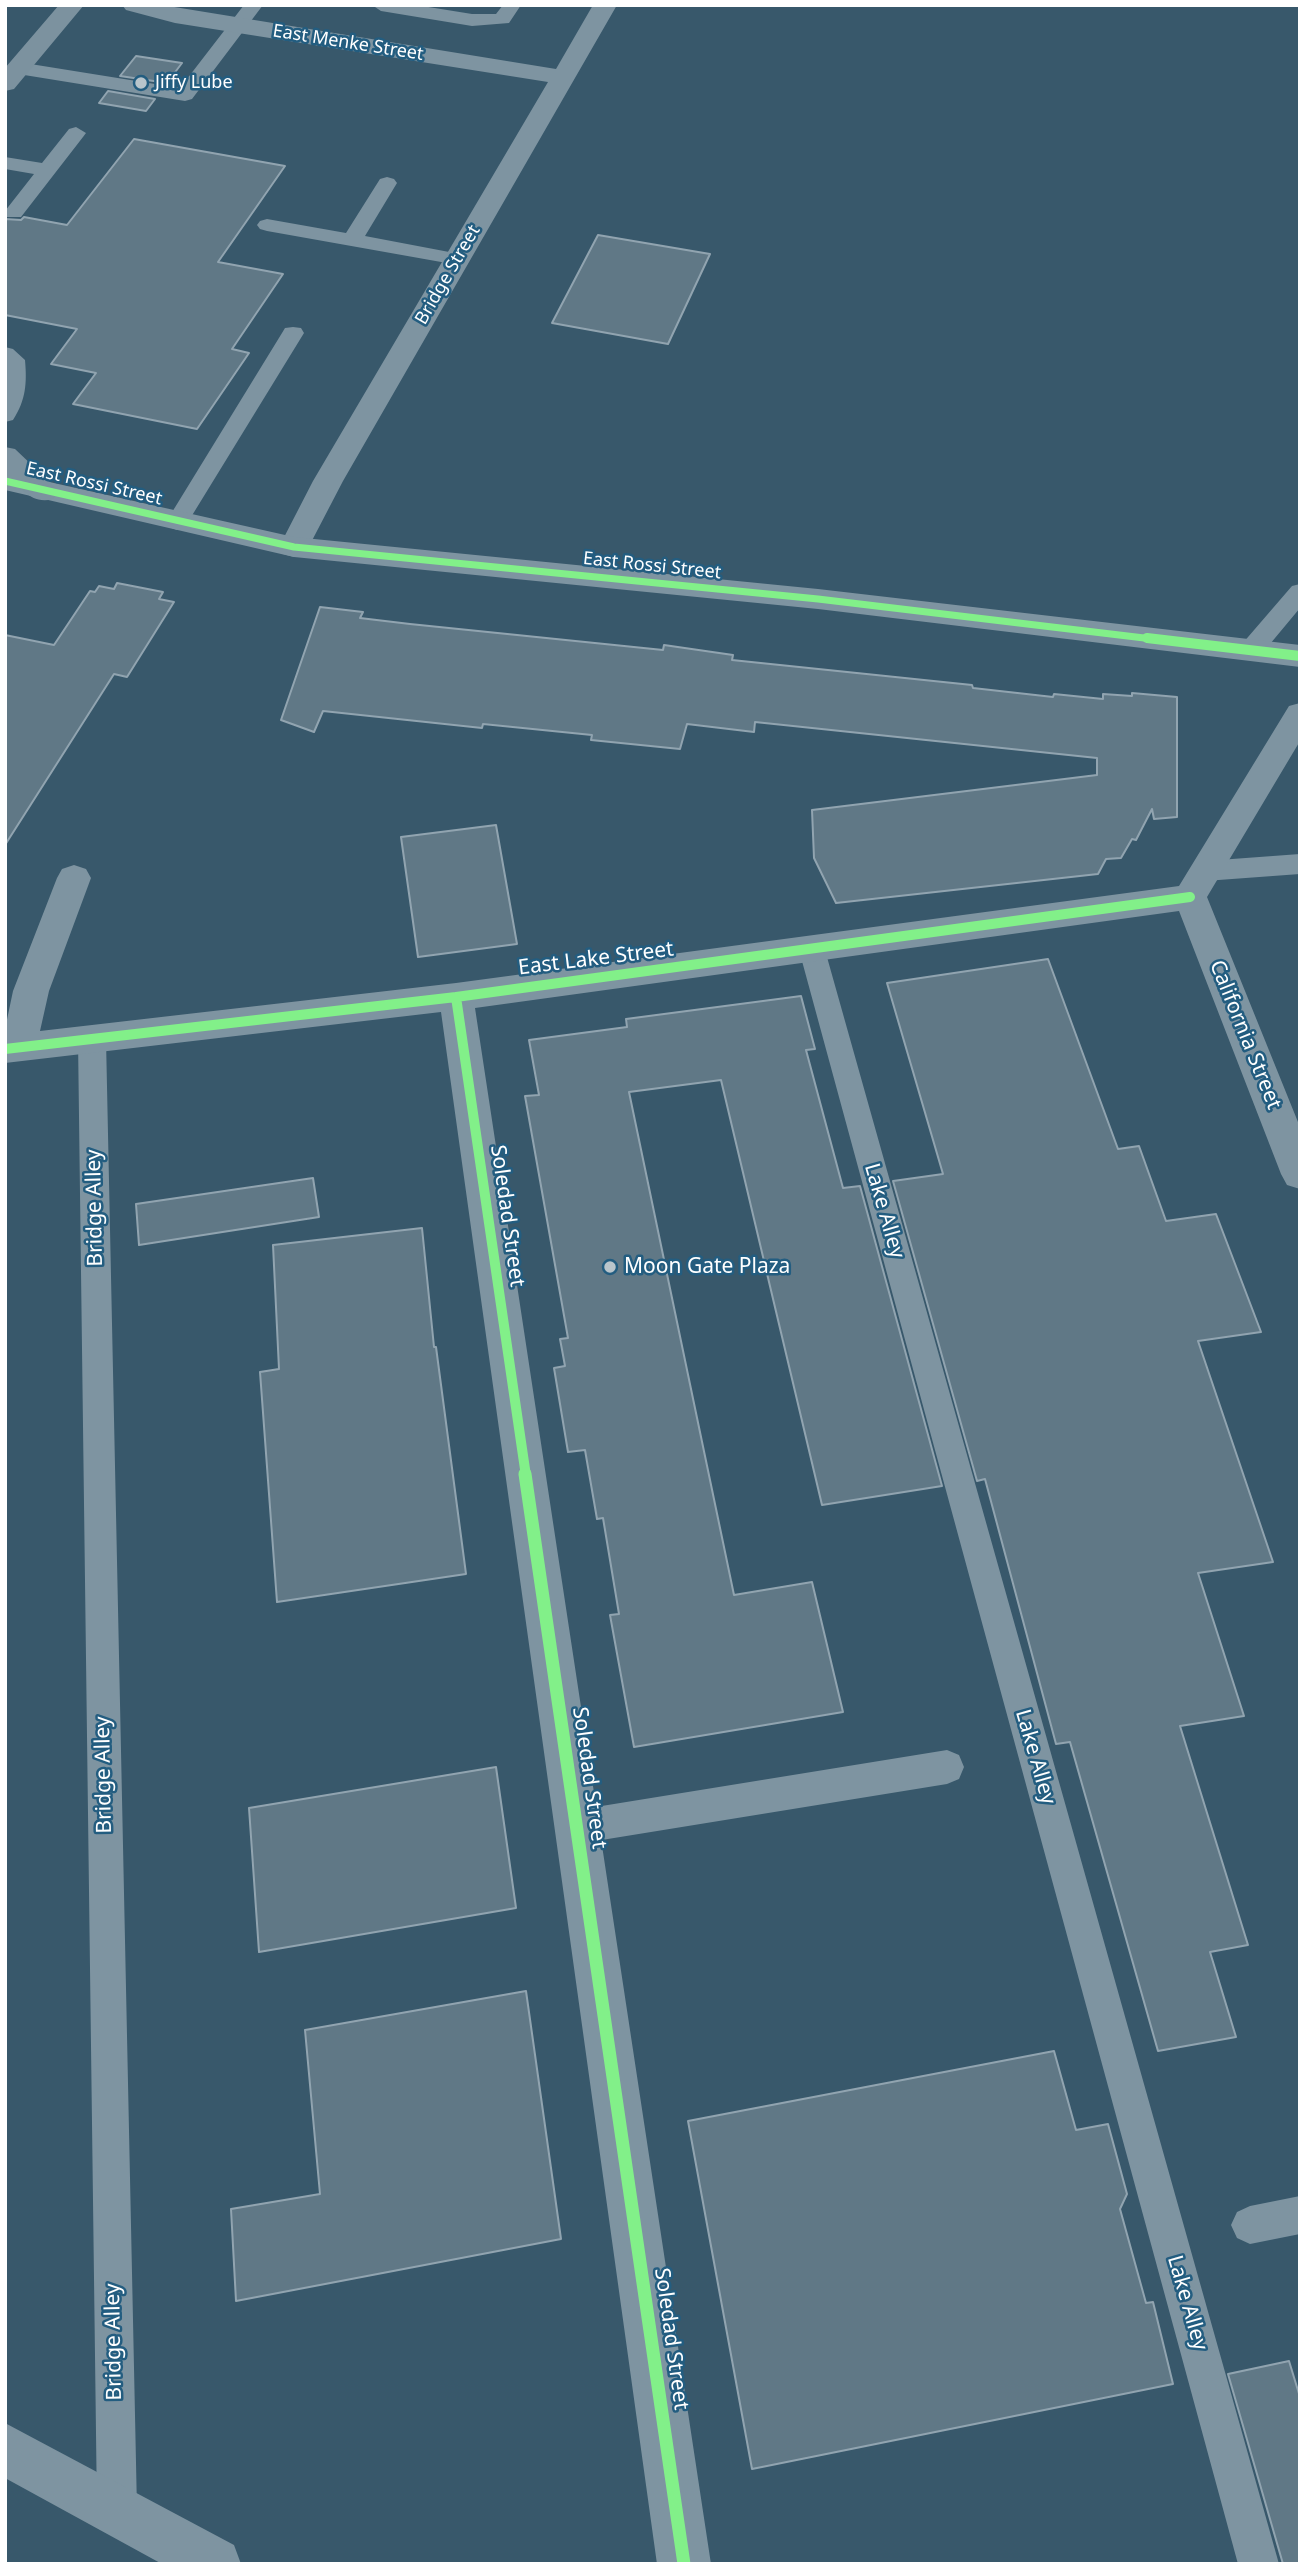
<!DOCTYPE html>
<html>
<head>
<meta charset="utf-8">
<style>
  body { margin:0 }
  #map { position:relative; width:1305px; height:2569px; overflow:hidden; background:#38586b; font-family:"Noto Sans",sans-serif }
  canvas { display:block }
  .frame { position:absolute; inset:0; border:7px solid #fff; pointer-events:none }
</style>
</head>
<body>
<div id="map">
<canvas width="1305" height="2569"></canvas>
<div class="frame"></div>
</div>
<script>
const g = document.querySelector('canvas').getContext('2d');
g.lineJoin = 'round';
function fill(path, color) { g.fillStyle = color; g.fill(path, 'evenodd'); }
function stroke(path, color, width, dash) { g.strokeStyle = color; g.lineWidth = width; g.lineCap = dash ? 'butt' : 'round'; g.setLineDash(dash || []); g.stroke(path); }
function label(font, color, halo, rows, align = 'center') {
  g.font = font + ' "Noto Sans",sans-serif'; g.lineWidth = 5; g.setLineDash([]); g.textBaseline = 'middle'; g.strokeStyle = halo; g.fillStyle = color; for (const [text, x, y, turn = 0] of rows) {
    g.save(); g.translate(x, y); g.rotate((+turn || 0) * Math.PI / 180); g.textAlign = isNaN(turn) ? turn : align; if (halo) g.strokeText(text, 0, 0); g.fillText(text, 0, 0); g.restore();
  }
}
const building = new Path2D(`
  M 136,56 L 182,63 L 167,83 L 120,76 Z
  M 108,91 L 155,99 L 146,111 L 99,103 Z
  M 134,139 L 285,166 L 218,262 L 283,274 L 232,349 L 249,353 L 197,429 L 73,404 L 96,373 L 51,364 L 77,329 L 5,315 L 5,219 L 21,220 L 24,217 L 67,225 Z
  M 598,235 L 710,254 L 668,344 L 552,323 Z
  M 117,583 L 163,592 L 159,599 L 174,602 L 127,677 L 114,674 L 5,845 L 5,635 L 54,645 L 90,591 L 95,592 L 99,586 L 114,589 Z
  M 320,607 L 363,612 L 360,618 L 410,624 L 663,650 L 664,645 L 733,655 L 732,660 L 972,685 L 973,688 L 1053,697 L 1054,694 L 1103,699 L 1103,694 L 1132,696 L 1132,693 L 1177,697 L 1177,817 L 1154,819 L 1152,809 L 1136,840 L 1132,839 L 1121,858 L 1106,859 L 1098,874 L 836,903 L 814,858 L 812,810 L 1097,775 L 1097,758 L 755,722 L 754,732 L 687,724 L 680,749 L 591,740 L 592,735 L 483,724 L 482,728 L 323,711 L 314,732 L 281,720 Z
  M 496,825 L 517,944 L 418,957 L 401,837 Z
  M 1048,959 L 1118,1149 L 1139,1146 L 1166,1221 L 1216,1214 L 1261,1332 L 1198,1341 L 1273,1562 L 1198,1573 L 1244,1716 L 1180,1726 L 1248,1945 L 1210,1952 L 1236,2037 L 1158,2051 L 1070,1742 L 1056,1744 L 985,1479 L 977,1481 L 893,1181 L 943,1174 L 887,983 Z
  M 801,996 L 815,1049 L 806,1050 L 843,1188 L 860,1186 L 942,1486 L 822,1505 L 721,1080 L 629,1092 L 734,1595 L 812,1582 L 843,1712 L 634,1747 L 610,1615 L 619,1614 L 603,1518 L 597,1519 L 585,1450 L 568,1452 L 554,1368 L 565,1366 L 560,1339 L 568,1338 L 525,1096 L 539,1095 L 529,1040 L 627,1027 L 626,1019 Z
  M 313,1178 L 319,1217 L 139,1245 L 136,1204 Z
  M 422,1228 L 434,1347 L 436,1347 L 466,1574 L 277,1602 L 260,1372 L 279,1369 L 273,1245 Z
  M 496,1767 L 516,1908 L 259,1952 L 249,1808 Z
  M 526,1991 L 561,2239 L 236,2301 L 231,2209 L 320,2194 L 305,2030 Z
  M 1054,2051 L 1076,2130 L 1108,2124 L 1127,2194 L 1120,2209 L 1146,2303 L 1153,2302 L 1173,2384 L 752,2469 L 688,2121 Z
  M 1289,2361 L 1300,2397 L 1300,2564 L 1283,2564 L 1228,2374 Z`);
const service = new Path2D(`
  M 244,5 L 263,5 L 192,99 L 185,101 L 18,74 L 9,68 L 18,62 L 180,88 Z
  M 372,5 L 416,5 L 472,14 L 496,14 L 503,5 L 521,5 L 509,23 L 472,26 L 381,11 Z
  M 76,127 L 86,133 L 83,137 L 21,217 L 7,217 L 5,211 L 34,174 L 5,169 L 5,157 L 42,163 L 69,129 Z
  M 387,177 L 394,179 L 397,183 L 365,236 L 465,255 L 468,259 L 465,263 L 458,265 L 267,231 L 260,229 L 257,225 L 260,221 L 267,219 L 346,233 L 380,179 Z
  M 293,327 L 301,328 L 304,333 L 188,522 L 185,527 L 177,530 L 169,527 L 166,522 L 282,333 L 285,328 Z
  M 5,347 L 13,349 L 25,360 C 27,383 26,400 13,420 L 5,422 Z
  M 1300,584 L 1300,608 L 1260,656 L 1251,658 L 1242,656 L 1239,650 L 1242,644 L 1292,586 Z
  M 1300,854 L 1300,874 L 1205,881 L 1196,878 L 1192,871 L 1196,864 L 1205,861 Z
  M 812,940 L 821,943 L 825,950 L 1279,2564 L 1238,2564 L 799,950 L 803,943 Z
  M 92,1028 L 102,1031 L 106,1039 L 137,2510 L 131,2524 L 117,2530 L 103,2524 L 97,2510 L 78,1039 L 82,1031 Z
  M 947,1750 L 959,1755 L 964,1767 L 959,1779 L 947,1784 L 577,1844 L 565,1839 L 560,1827 L 565,1815 L 577,1810 Z
  M 1300,2196 L 1300,2234 L 1250,2244 L 1237,2238 L 1231,2225 L 1237,2212 L 1250,2206 Z`);
const minor = new Path2D(`
  M 122,5 L 162,5 L 556,69 L 593,5 L 617,5 L 343,481 L 305,554 L 294,557 L 283,554 L 279,547 L 313,481 L 548,82 L 175,23 L 126,10 Z
  M 1300,703 L 1300,741 L 1207,897 L 1300,1127 L 1300,1189 L 1287,1185 L 1281,1174 L 1179,911 L 475,1008 L 711,2564 L 657,2564 L 441,1012 L 5,1063 L 5,1029 L 13,991 L 57,878 L 62,869 L 74,865 L 86,869 L 91,878 L 49,991 L 40,1031 L 456,983 L 1179,886 L 1289,706 Z
  M 5,2423 L 234,2545 L 241,2564 L 162,2564 L 5,2478 Z`);
const tertiary = new Path2D(`
  M 5,472 L 294,537 L 818,589 L 1300,645 L 1300,667 L 818,609 L 294,557 L 5,490 Z`);
const primary = new Path2D(`
  M 59,5 L 84,5 L 14,89 L 5,91 L 5,68 Z
  M 5,447 L 15,449 L 53,485 L 58,492 L 53,499 C 31,505 20,487 5,473 Z`);
const cyclewayFar2 = new Path2D(`
  M 5,481 L 294,547 L 818,599 L 1161,640`);
const cyclewayFar1 = new Path2D(`
  M 1147,638 L 1300,656
  M 456,997 L 526,1476
  M 5,1049 L 456,997 L 1190,897`);
const cycleway = new Path2D(`
  M 525,1474 L 684,2564`);
const markers = [
  [141,83,7,"#b9c5cb"],
  [610,1267,7,"#b9c5cb"]
];
const farStreetnames = [
  ["East Menke Street",348,43,9],
  ["Bridge Street",448,275,-60],
  ["East Rossi Street",94,484,13],
  ["East Rossi Street",652,566,6]
];
const farPoinames = [
  ["Jiffy Lube",155,83]
];
const streetNames = [
  ["East Lake Street",596,959,-7],
  ["California Street",1245,1035,68],
  ["Bridge Alley",95,1208,-91],
  ["Lake Alley",884,1211,74],
  ["Soledad Street",507,1216,82],
  ["Lake Alley",1035,1757,74],
  ["Bridge Alley",104,1775,-91],
  ["Soledad Street",589,1778,82],
  ["Lake Alley",1187,2303,74],
  ["Soledad Street",671,2339,82],
  ["Bridge Alley",114,2342,-91]
];
const poiNames = [
  ["Moon Gate Plaza",624,1267]
];
fill(building, '#607886');
stroke(building, '#91a4b0', 2);
fill(service, '#7e94a1');
fill(minor, '#7e94a1');
fill(tertiary, '#7e94a1');
fill(primary, '#7c929f');
stroke(cyclewayFar2, '#82f089', 7);
stroke(cyclewayFar1, '#82f089', 10);
stroke(cycleway, '#82f089', 13);
for (const [x, y, r, color] of markers) { const dot = new Path2D(); dot.arc(x, y, r, 0, 2 * Math.PI); g.fillStyle = color; g.fill(dot); stroke(dot, '#235d80', 2.5); }
label('18px', '#fff', '#235d80', farStreetnames);
label('18px', '#fff', '#235d80', farPoinames, 'left');
label('21px', '#fff', '#235d80', streetNames);
label('21px', '#fff', '#235d80', poiNames, 'left');
</script>
</body>
</html>
